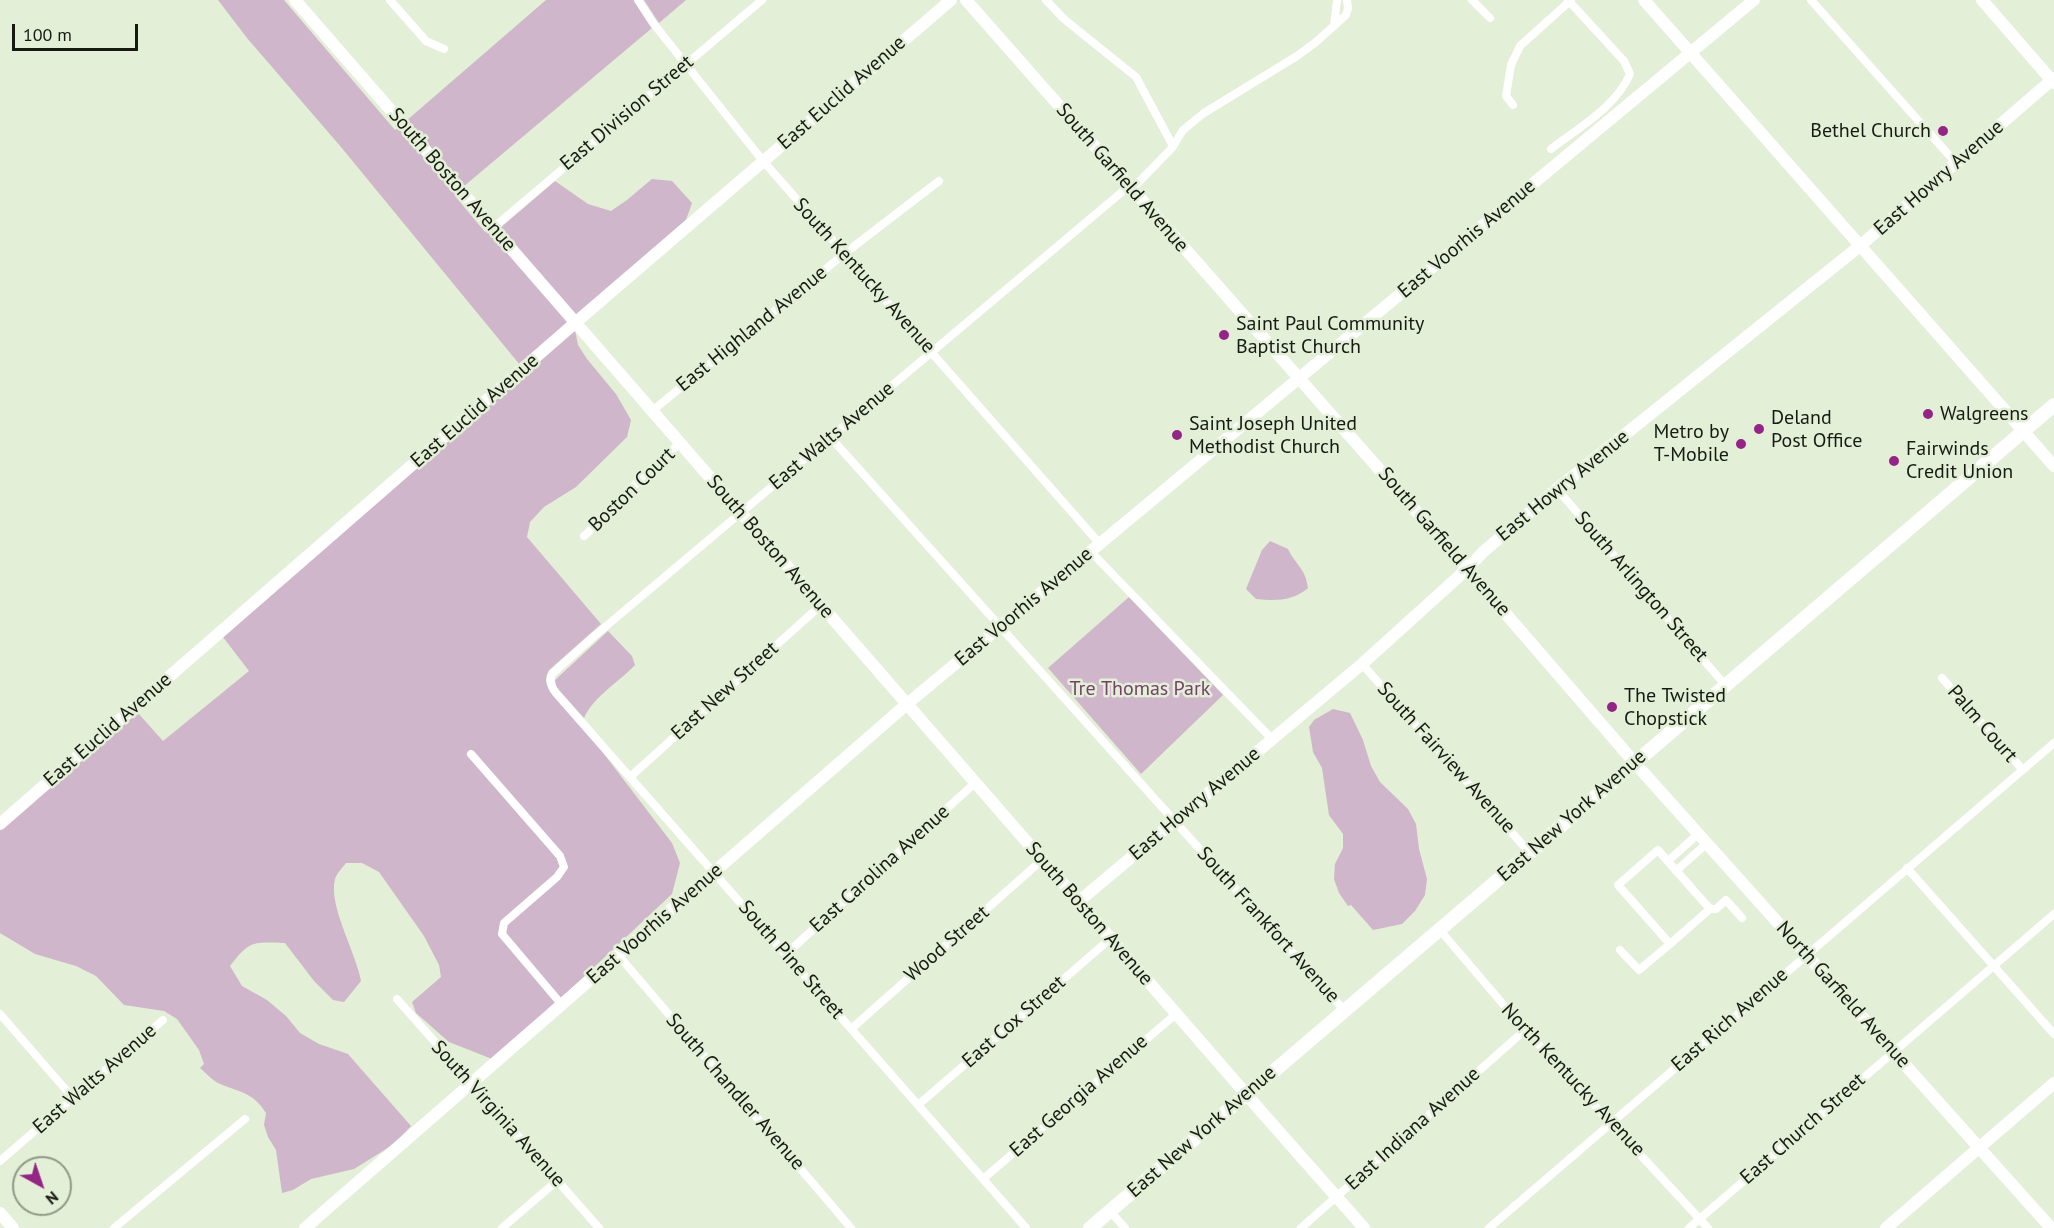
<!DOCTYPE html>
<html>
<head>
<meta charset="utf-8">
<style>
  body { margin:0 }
  #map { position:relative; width:2054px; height:1228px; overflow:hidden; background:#e3efd7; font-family:"PT Sans",sans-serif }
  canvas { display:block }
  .north { position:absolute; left:12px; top:1156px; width:60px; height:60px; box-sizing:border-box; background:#e3efd7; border:2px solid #919a88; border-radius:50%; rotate:140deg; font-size:16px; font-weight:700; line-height:24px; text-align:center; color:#161a12 }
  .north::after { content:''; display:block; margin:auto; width:21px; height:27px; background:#942586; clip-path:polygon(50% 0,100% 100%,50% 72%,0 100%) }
  .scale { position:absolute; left:12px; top:24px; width:126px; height:27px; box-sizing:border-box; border:3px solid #161a12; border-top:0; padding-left:8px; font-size:18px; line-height:21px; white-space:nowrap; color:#161a12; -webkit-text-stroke:4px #e3efd7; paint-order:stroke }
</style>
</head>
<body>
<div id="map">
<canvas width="2054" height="1228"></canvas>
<div class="north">N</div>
<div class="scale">100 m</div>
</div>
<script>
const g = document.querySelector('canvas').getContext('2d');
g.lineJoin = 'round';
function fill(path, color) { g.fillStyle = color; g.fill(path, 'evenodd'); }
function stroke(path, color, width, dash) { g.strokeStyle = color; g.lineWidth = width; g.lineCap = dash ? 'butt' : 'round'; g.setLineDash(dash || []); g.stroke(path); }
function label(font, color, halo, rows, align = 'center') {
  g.font = font + ' "PT Sans",sans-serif'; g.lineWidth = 5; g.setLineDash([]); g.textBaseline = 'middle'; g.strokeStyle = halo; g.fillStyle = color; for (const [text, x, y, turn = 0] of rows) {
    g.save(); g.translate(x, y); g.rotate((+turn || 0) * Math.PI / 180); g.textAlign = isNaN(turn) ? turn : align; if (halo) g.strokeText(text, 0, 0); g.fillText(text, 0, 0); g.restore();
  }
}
const green = new Path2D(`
  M 218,0 L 284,0 L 395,130 L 399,127 L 457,193 L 455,196 L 485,232 L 488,230 L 569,322 L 520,365 L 341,147 L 247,38 Z
  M 546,0 L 634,0 L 652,28 L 463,187 L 406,121 Z
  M 644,0 L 686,0 L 659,23 Z
  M 652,179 L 672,181 L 692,203 L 686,220 L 576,317 L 499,229 L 555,181 L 588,204 L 611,211 L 627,200 Z
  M 575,330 L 578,345 L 587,359 L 616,394 L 631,420 L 627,437 L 576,487 L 544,507 L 530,522 L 527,537 L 601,624 L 549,670 C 544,679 546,683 550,692 L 601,750 L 672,843 L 680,863 L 672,894 L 544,1014 L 492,1059 L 449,1042 L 416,1013 L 412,1002 L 441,977 L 439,965 L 424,936 L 379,872 L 362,863 L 346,863 C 342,868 337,873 335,879 C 328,906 356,952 361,981 L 344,1002 L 333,1000 L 314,981 L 285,943 C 253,942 250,940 230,966 L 242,986 L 267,1000 L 286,1016 L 300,1033 L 319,1044 L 348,1054 L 411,1126 L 394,1144 L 354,1169 L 311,1179 L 293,1190 L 282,1193 L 276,1150 L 268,1137 L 264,1125 L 266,1113 C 252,1091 240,1093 218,1083 C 212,1080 206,1073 200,1068 L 204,1064 L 199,1050 L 177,1019 L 164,1011 L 124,1005 L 96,976 L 76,966 L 35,954 L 0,933 L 0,830 L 138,713 L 163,741 L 249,671 L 223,637 Z
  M 1270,541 L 1288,549 C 1296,566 1305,567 1308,588 C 1293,601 1275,601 1256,599 L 1246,589 L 1262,550 Z
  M 1129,597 L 1223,695 L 1141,774 L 1048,668 Z
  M 608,631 L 632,656 L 635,665 C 619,682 593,697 584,718 L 556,687 L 555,680 Z
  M 1333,709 L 1350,713 L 1363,740 L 1371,766 L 1380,782 L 1408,809 L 1416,824 L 1419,849 L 1427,879 L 1425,895 L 1415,911 L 1402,924 L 1373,930 L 1351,905 L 1348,906 L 1339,893 L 1334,879 L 1335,864 L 1343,848 L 1343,834 L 1329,815 L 1322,768 L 1313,752 L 1309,727 L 1314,720 Z`);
const street = new Path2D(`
  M 390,0 L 426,41 L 444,49
  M 638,0 L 653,23 L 763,161 L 1100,544
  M 1046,0 L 1064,19 L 1136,77 L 1173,146
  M 1472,0 L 1490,18
  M 1811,0 L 1956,163
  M 1334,26 L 1337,0
  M 1513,105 L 1506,96 L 1511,65 L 1520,46 L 1571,0
  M 1551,149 C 1578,128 1616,107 1630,74 L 1624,61 L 1568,0
  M 1132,189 L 1172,148 L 1183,130 L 1204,113 L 1297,56 L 1316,42 L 1346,15 L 1348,8 L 1347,0
  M 493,228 L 762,0
  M 652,411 L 844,254 L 939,181
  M 831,438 L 1344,1010
  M 1557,489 L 1725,685
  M 584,536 L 612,511 L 640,479 L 680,443
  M 1091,552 L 1272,739
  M 1362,664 L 1529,852
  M 1942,678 L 2022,769
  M 471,754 L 560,856 L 564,867 L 557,877 L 504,923 L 502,934 L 562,1005
  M 630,777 L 821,605
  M 1658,850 L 1710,909 L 1670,944 L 1618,885 Z
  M 1668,861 L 1698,834
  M 1907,868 L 2054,1034
  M 1676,871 L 1706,844
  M 1710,909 L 1716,909 L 1726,900 L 1742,918
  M 1439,929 L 1525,1030 L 1708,1228
  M 1620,950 L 1639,970 L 1670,944
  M 786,954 L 975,783
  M 619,956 L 851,1228
  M 397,999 L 599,1228
  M 0,1014 L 73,1098
  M 851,1029 L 1042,860
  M 918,1105 L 1110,939
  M 0,1161 L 163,1020
  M 983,1179 L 1176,1014
  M 1110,1211 L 1125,1228
  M 114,1228 L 245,1119
  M 502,1228 L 558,1180
  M 1026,1228 L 556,693 C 551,686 549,681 552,674 L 592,638 L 1129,186
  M 1301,1228 L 1525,1030
  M 1489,1228 L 2054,743
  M 1689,1228 L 2054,914`);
const secondary = new Path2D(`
  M 295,0 L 1266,1117 L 1364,1228
  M 966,0 L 1467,569 L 1634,762 L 2051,1228
  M 1644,0 L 2054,466
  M 1982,0 L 2054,83
  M 0,824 L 575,323 L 951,0
  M 1078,902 L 1362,664 L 1467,569 L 1483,552 L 1557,489 L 1861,245 L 2054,78
  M 0,1213 L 13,1228
  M 305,1228 L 907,704 L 1754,0
  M 1886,1228 L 2054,1083`);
const primary = new Path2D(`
  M 1090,1228 L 2054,405`);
const markers = [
  [1943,131,6,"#942586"],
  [1224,335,6,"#942586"],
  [1928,414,6,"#942586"],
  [1759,429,6,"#942586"],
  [1177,435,6,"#942586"],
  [1741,444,6,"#942586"],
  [1894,461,6,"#942586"],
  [1612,707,6,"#942586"]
];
const streetNames = [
  ["East Euclid Avenue",842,93,-41],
  ["East Division Street",627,113,-40],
  ["South Garfield Avenue",1122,178,49],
  ["East Howry Avenue",1939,178,-41],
  ["South Boston Avenue",452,180,49],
  ["East Voorhis Avenue",1467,239,-40],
  ["South Kentucky Avenue",864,276,48],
  ["East Highland Avenue",752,329,-39],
  ["East Euclid Avenue",475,411,-41],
  ["East Walts Avenue",832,436,-40],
  ["East Howry Avenue",1563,486,-39],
  ["Boston Court",632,490,-44],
  ["South Garfield Avenue",1444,542,49],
  ["South Boston Avenue",770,547,49],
  ["South Arlington Street",1641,587,49],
  ["East Voorhis Avenue",1024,607,-40],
  ["East New Street",725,691,-42],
  ["Palm Court",1982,724,49],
  ["East Euclid Avenue",108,730,-41],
  ["South Fairview Avenue",1446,758,48],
  ["East Howry Avenue",1195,804,-40],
  ["East New York Avenue",1572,816,-41],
  ["East Carolina Avenue",880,869,-42],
  ["South Boston Avenue",1089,914,49],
  ["East Voorhis Avenue",655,924,-41],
  ["South Frankfort Avenue",1268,925,48],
  ["Wood Street",947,944,-41],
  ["South Pine Street",791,960,49],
  ["North Garfield Avenue",1843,995,48],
  ["East Rich Avenue",1730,1020,-41],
  ["East Cox Street",1014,1022,-41],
  ["East Walts Avenue",95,1079,-41],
  ["North Kentucky Avenue",1573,1080,47],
  ["South Chandler Avenue",735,1092,49],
  ["East Georgia Avenue",1079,1096,-41],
  ["South Virginia Avenue",498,1114,48],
  ["East Indiana Avenue",1413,1129,-42],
  ["East Church Street",1803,1129,-41],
  ["East New York Avenue",1202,1132,-41]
];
const poiNames = [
  ["Bethel Church",1931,131,"right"],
  ["Saint Paul Community",1236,324],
  ["Baptist Church",1236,347],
  ["Walgreens",1940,414],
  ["Deland",1771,418],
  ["Post Office",1771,441],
  ["Saint Joseph United",1189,424],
  ["Methodist Church",1189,447],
  ["Metro by",1729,432,"right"],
  ["T-Mobile",1729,455,"right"],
  ["Fairwinds",1906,449],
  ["Credit Union",1906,472],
  ["The Twisted",1624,696],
  ["Chopstick",1624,719]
];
const parkNames = [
  ["Tre Thomas Park",1140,689]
];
fill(green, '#cfb6ca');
stroke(street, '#fff', 8);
stroke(secondary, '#fff', 12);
stroke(primary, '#fff', 14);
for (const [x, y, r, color] of markers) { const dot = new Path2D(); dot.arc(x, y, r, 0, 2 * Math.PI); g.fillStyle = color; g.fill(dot); stroke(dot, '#e3efd7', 2); }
label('20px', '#161a12', '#e3efd7', streetNames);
label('20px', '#161a12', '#e3efd7', poiNames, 'left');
label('20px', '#75416c', '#e3efd7', parkNames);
</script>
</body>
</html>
